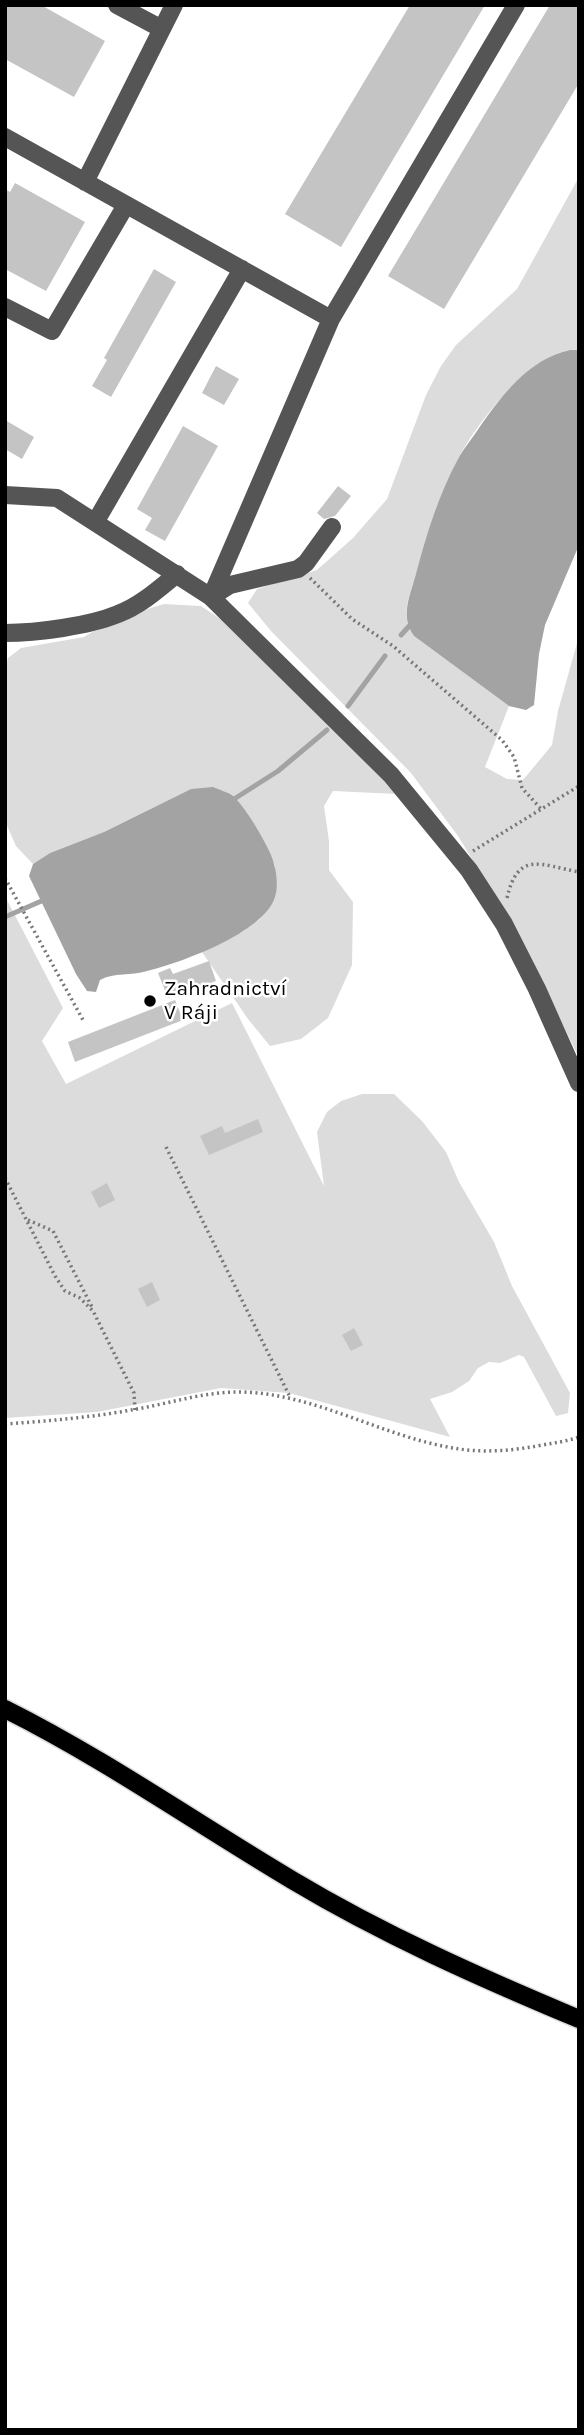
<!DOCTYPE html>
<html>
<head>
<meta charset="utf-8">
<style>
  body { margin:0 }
  #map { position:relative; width:584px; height:2435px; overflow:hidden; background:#fff; font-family:Karla,sans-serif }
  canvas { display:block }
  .frame { position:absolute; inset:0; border:7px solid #000; pointer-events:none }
</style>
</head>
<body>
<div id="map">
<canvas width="584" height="2435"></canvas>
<div class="frame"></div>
</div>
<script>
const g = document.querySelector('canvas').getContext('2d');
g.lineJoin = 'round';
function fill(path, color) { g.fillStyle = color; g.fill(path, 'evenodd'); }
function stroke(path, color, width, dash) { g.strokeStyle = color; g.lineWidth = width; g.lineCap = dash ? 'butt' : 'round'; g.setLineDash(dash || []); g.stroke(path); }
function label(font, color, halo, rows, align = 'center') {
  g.font = font + ' Karla,sans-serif'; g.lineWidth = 5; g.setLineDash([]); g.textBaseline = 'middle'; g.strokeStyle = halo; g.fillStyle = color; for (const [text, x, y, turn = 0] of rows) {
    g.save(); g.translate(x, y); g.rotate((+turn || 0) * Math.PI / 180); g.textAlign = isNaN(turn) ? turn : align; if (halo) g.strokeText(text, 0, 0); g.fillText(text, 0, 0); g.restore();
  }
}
const green = new Path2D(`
  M 579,177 L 579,350 C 535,346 475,425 457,461 C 439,496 427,533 417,571 C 410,595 399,615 414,636 L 509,706 L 485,767 L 507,779 L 523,780 L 552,745 L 558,711 L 579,636 L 579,1058 L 524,944 L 458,836 L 411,773 L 271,631 L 248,603 L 257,589 L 317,570 L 353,538 L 387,499 L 426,395 L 441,366 L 456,345 L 517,289 Z
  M 164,604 L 201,606 L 240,632 L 398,794 L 333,791 L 324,806 L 329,841 L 329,870 L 353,902 L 352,965 L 328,1018 L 301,1039 L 270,1046 L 248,1019 L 202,952 L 242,932 L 260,919 L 270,906 L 275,866 L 269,851 L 244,810 L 191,789 L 104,832 L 50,853 L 33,864 L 16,846 L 5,821 L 5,671 L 8,658 L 21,648 L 84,637 L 111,620 Z
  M 5,896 L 63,1008 L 42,1041 L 66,1084 L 232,1003 L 324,1186 L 317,1132 L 327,1112 L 341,1101 L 362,1094 L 394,1094 L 422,1121 L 446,1152 L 459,1182 L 494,1242 L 512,1286 L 570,1393 L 568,1413 L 556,1416 L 524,1357 L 519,1355 L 500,1363 L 489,1362 L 478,1368 L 469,1381 L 452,1392 L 430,1399 L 450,1437 L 289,1393 L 221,1388 L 97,1412 L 5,1418 Z`);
const water = new Path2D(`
  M 570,350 L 579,350 L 579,545 L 545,625 L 539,654 L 534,705 L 526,710 L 509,706 L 414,636 C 399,615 411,594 417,570 C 427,533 439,494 458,459 C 463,449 472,439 479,428 C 502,395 529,359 570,350 Z
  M 213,787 C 219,790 228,792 233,796 C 246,808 264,839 271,855 C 276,867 279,885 275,897 C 264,933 180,963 147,971 C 131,976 114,972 100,980 L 96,992 L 87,991 L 76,974 L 29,876 L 33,864 L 50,853 L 104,832 L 191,789 Z`);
const stream = new Path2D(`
  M 401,635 L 412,623
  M 348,706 L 385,656
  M 231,801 L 278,771 L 327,730
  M 5,917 L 46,899`);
const building = new Path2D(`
  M 5,5 L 41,5 L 105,41 L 74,97 L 5,59 Z
  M 410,5 L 485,5 L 341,247 L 285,214 Z
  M 550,5 L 579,5 L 579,83 L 444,309 L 388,276 Z
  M 15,183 L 85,222 L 46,291 L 5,269 L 5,189 L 10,192 Z
  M 154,269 L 176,282 L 111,397 L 92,386 L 107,360 L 104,358 Z
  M 216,366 L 239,379 L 224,405 L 202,393 Z
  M 5,420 L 34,437 L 22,459 L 5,449 Z
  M 183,426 L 218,446 L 165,541 L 145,530 L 152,518 L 137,509 Z
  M 338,486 L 351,496 L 335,516 L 324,519 L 317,513 Z
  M 209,961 L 216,981 L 168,998 L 158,973 L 170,968 L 173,974 Z
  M 175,1000 L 183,1020 L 75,1062 L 68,1042 Z
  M 258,1119 L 263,1132 L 209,1155 L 200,1136 L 222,1126 L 225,1133 Z
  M 107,1183 L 115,1200 L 99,1208 L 91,1192 Z
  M 152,1282 L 160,1300 L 147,1307 L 138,1289 Z
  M 354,1328 L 363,1345 L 351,1351 L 342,1335 Z`);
const path = new Path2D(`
  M 310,578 L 352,619 L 393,646 L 502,740 L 514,757 L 522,788 L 542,810
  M 473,851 L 579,786
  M 5,878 L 83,1020
  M 507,898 C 518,850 541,865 579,872
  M 166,1147 L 290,1397
  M 5,1178 L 55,1276 L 65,1291 L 80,1298 L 93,1311 L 134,1393 L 135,1410
  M 28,1220 L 53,1231 L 93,1309
  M 5,1424 C 50,1421 94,1417 137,1409 C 171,1403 207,1391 242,1392 C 316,1394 381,1436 453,1448 C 480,1453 510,1451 537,1446 C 552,1443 565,1442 579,1437`);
const minor = new Path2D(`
  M 117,5 L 162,29
  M 5,137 L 331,319
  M 85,182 L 174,5
  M 5,307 L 52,331 L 126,205
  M 5,495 L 57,498 L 211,597 L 391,775 L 469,870 L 504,924 L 537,989 L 579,1083
  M 96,521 L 242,269
  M 332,527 L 306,563 L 298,569 L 230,585 L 211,597 L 331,319 L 516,5
  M 5,633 C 37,633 89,626 118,614 C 140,606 160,588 177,574`);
const major = new Path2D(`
  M 5,1709 C 105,1759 196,1823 292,1880 C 384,1935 481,1978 579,2019`);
const markers = [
  [150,1001,7,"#000"]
];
const poiNames = [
  ["Zahradnictví",164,989],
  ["V Ráji",164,1013]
];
fill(green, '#dcdcdc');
fill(water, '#a3a3a3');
stroke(stream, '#a3a3a3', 5);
fill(building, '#c4c4c4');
stroke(major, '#dbdbdb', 21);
stroke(path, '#777', 3.5, [2, 3.5]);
stroke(minor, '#555', 18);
stroke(major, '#000', 18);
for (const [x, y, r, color] of markers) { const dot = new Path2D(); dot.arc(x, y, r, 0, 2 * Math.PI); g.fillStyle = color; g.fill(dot); stroke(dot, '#fff', 2.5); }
label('21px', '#000', '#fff', poiNames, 'left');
</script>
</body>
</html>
